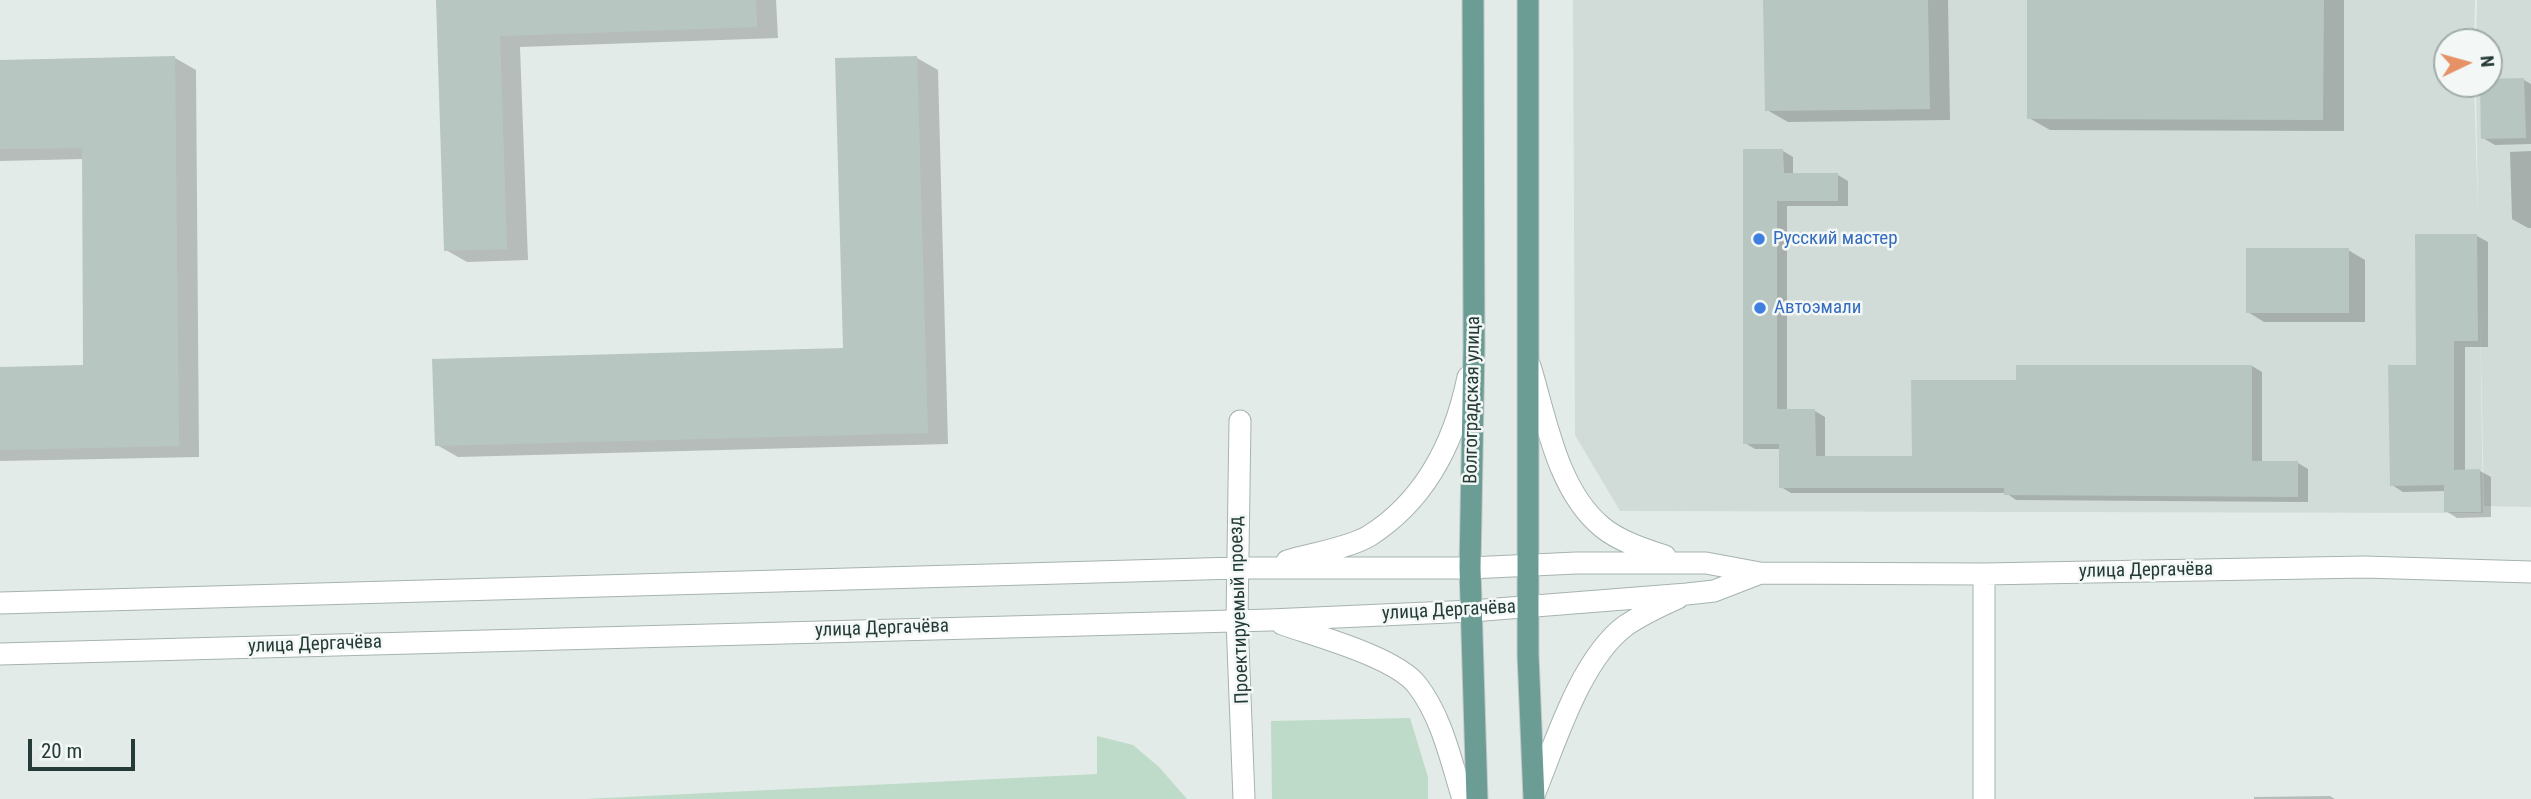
<!DOCTYPE html>
<html>
<head>
<meta charset="utf-8">
<style>
  body { margin:0 }
  #map { position:relative; width:2531px; height:799px; overflow:hidden; background:#e3ebe8; font-family:"Roboto Condensed",sans-serif }
  canvas { display:block }
  .north { position:absolute; left:2433px; top:28px; width:70px; height:70px; box-sizing:border-box; background:#f3f8f6; border:2px solid #a0acaa; border-radius:50%; rotate:85deg; font-size:19px; font-weight:700; line-height:28px; text-align:center; color:#243b37 }
  .north::after { content:''; display:block; margin:auto; width:24px; height:32px; background:#e69166; clip-path:polygon(50% 0,100% 100%,50% 72%,0 100%) }
  .scale { position:absolute; left:28px; top:739px; width:107px; height:32px; box-sizing:border-box; border:4px solid #243b37; border-top:0; padding-left:9px; font-size:21px; line-height:24px; white-space:nowrap; color:#243b37; -webkit-text-stroke:5px #f3f8f6; paint-order:stroke }
</style>
</head>
<body>
<div id="map">
<canvas width="2531" height="799"></canvas>
<div class="north">N</div>
<div class="scale">20 m</div>
</div>
<script>
const g = document.querySelector('canvas').getContext('2d');
g.lineJoin = 'round';
function fill(path, color) { g.fillStyle = color; g.fill(path, 'evenodd'); }
function stroke(path, color, width, dash) { g.strokeStyle = color; g.lineWidth = width; g.lineCap = dash ? 'butt' : 'round'; g.setLineDash(dash || []); g.stroke(path); }
function label(font, color, halo, rows, align = 'center') {
  g.font = font + ' "Roboto Condensed",sans-serif'; g.lineWidth = 5; g.setLineDash([]); g.textBaseline = 'middle'; g.strokeStyle = halo; g.fillStyle = color; for (const [text, x, y, turn = 0] of rows) {
    g.save(); g.translate(x, y); g.rotate((+turn || 0) * Math.PI / 180); g.textAlign = isNaN(turn) ? turn : align; if (halo) g.strokeText(text, 0, 0); g.fillText(text, 0, 0); g.restore();
  }
}
const built = new Path2D(`
  M 1573,0 L 2475,0 L 2474,42 L 2447,42 L 2447,84 L 2474,84 L 2478,215 L 2476,84 L 2489,84 L 2489,42 L 2476,42 L 2477,0 L 2531,0 L 2531,507 L 2484,506 L 2480,304 L 2483,513 L 1620,511 L 1575,435 Z`);
const green = new Path2D(`
  M 1410,718 L 1428,777 L 1428,799 L 1272,799 L 1271,721 Z
  M 1097,736 L 1133,745 L 1159,767 L 1187,799 L 585,799 L 1097,774 Z`);
const shadow = new Path2D(`
  M 438,0 L 776,0 L 778,38 L 520,47 L 528,260 L 467,262 L 446,250 Z
  M 1765,0 L 1948,0 L 1950,120 L 1788,122 L 1767,110 Z
  M 2029,0 L 2344,0 L 2344,131 L 2050,130 L 2029,118 Z
  M 175,58 L 196,70 L 199,457 L 0,461 L 0,368 L 85,366 L 84,159 L 0,161 L 0,61 Z
  M 917,58 L 938,70 L 948,444 L 458,457 L 437,445 L 845,350 Z
  M 2524,80 L 2531,84 L 2531,144 L 2495,145 L 2483,138 L 2482,84 L 2489,84 L 2489,81 Z
  M 1783,151 L 1793,157 L 1793,175 L 1838,175 L 1848,181 L 1848,206 L 1787,206 L 1787,411 L 1815,411 L 1825,417 L 1825,457 L 1913,458 L 2017,382 L 2252,366 L 2262,372 L 2262,463 L 2298,463 L 2308,469 L 2308,502 L 2016,500 L 2006,493 L 1791,493 L 1781,487 L 1781,449 L 1755,449 L 1745,443 Z
  M 2531,151 L 2531,228 L 2528,228 L 2512,219 L 2510,152 Z
  M 2477,236 L 2488,242 L 2488,347 L 2465,347 L 2465,471 L 2480,471 L 2491,477 L 2491,517 L 2457,518 L 2446,511 L 2445,491 L 2403,492 L 2392,485 L 2418,367 Z
  M 2348,250 L 2365,260 L 2365,322 L 2264,322 L 2248,312 Z
  M 2330,796 L 2335,799 L 2254,799 L 2254,797 Z`);
const building = new Path2D(`
  M 436,0 L 756,0 L 757,27 L 500,36 L 507,249 L 444,251 Z
  M 1763,0 L 1928,0 L 1930,109 L 1765,111 Z
  M 2027,0 L 2324,0 L 2323,120 L 2027,119 Z
  M 175,56 L 179,446 L 0,450 L 0,367 L 83,365 L 82,148 L 0,149 L 0,60 Z
  M 917,56 L 928,433 L 435,446 L 432,359 L 843,348 L 835,58 Z
  M 2524,78 L 2526,138 L 2481,139 L 2480,84 L 2489,84 L 2489,79 Z
  M 1743,149 L 1783,149 L 1784,173 L 1838,173 L 1838,201 L 1777,201 L 1777,409 L 1815,409 L 1816,456 L 1912,456 L 1911,380 L 2016,380 L 2016,365 L 2252,365 L 2252,461 L 2298,461 L 2298,497 L 2004,495 L 2004,488 L 1779,488 L 1779,444 L 1743,444 Z
  M 2415,234 L 2477,234 L 2478,341 L 2454,341 L 2454,470 L 2480,469 L 2481,512 L 2444,512 L 2444,485 L 2390,486 L 2388,365 L 2416,365 Z
  M 2246,248 L 2349,248 L 2349,313 L 2246,313 Z`);
const minor = new Path2D(`
  M 1530,366 C 1546,418 1557,490 1602,527 C 1619,541 1643,549 1665,556
  M 1240,421 L 1237,620 L 1244,799
  M 1287,561 C 1310,554 1349,548 1369,536 C 1426,500 1455,440 1468,377
  M 1984,574 L 1984,799
  M 0,603 L 1237,568 L 1470,568 L 1576,563 L 1706,563 L 1760,573 L 1984,574 L 2364,567 L 2531,572
  M 1282,624 C 1316,636 1395,657 1417,685 C 1442,717 1451,761 1463,799
  M 0,654 L 1270,620 L 1472,611 L 1687,594 L 1714,591 L 1758,574
  M 1534,795 C 1555,744 1580,660 1625,626 C 1641,615 1660,606 1678,598`);
const major = new Path2D(`
  M 1473,0 L 1474,347 L 1470,568 L 1477,799
  M 1528,0 L 1528,655 L 1534,799`);
const markers = [
  [1759,239,7,"#3f7fe0"],
  [1760,308,7,"#3f7fe0"]
];
const shopNames = [
  ["Русский мастер",1773,239],
  ["Автоэмали",1774,308]
];
const streetNames = [
  ["Волгоградская улица",1473,400,-89],
  ["улица Дергачёва",2146,571,-1],
  ["Проектируемый проезд",1240,610,-92],
  ["улица Дергачёва",1449,611,-3],
  ["улица Дергачёва",882,629,-2],
  ["улица Дергачёва",315,645,-2]
];
fill(built, '#d1dbd7');
fill(green, '#bddbc8');
fill(shadow, '#0003');
fill(building, '#b8c6c1');
stroke(minor, '#a6b3af', 23);
stroke(major, '#c2c8c7', 23);
stroke(minor, '#fff', 21);
stroke(major, '#6b9d95', 21);
for (const [x, y, r, color] of markers) { const dot = new Path2D(); dot.arc(x, y, r, 0, 2 * Math.PI); g.fillStyle = color; g.fill(dot); stroke(dot, '#f3f8f6', 2.5); }
label('19px', '#366cbe', '#f3f8f6', shopNames, 'left');
label('19px', '#243b37', '#f3f8f6', streetNames);
</script>
</body>
</html>
